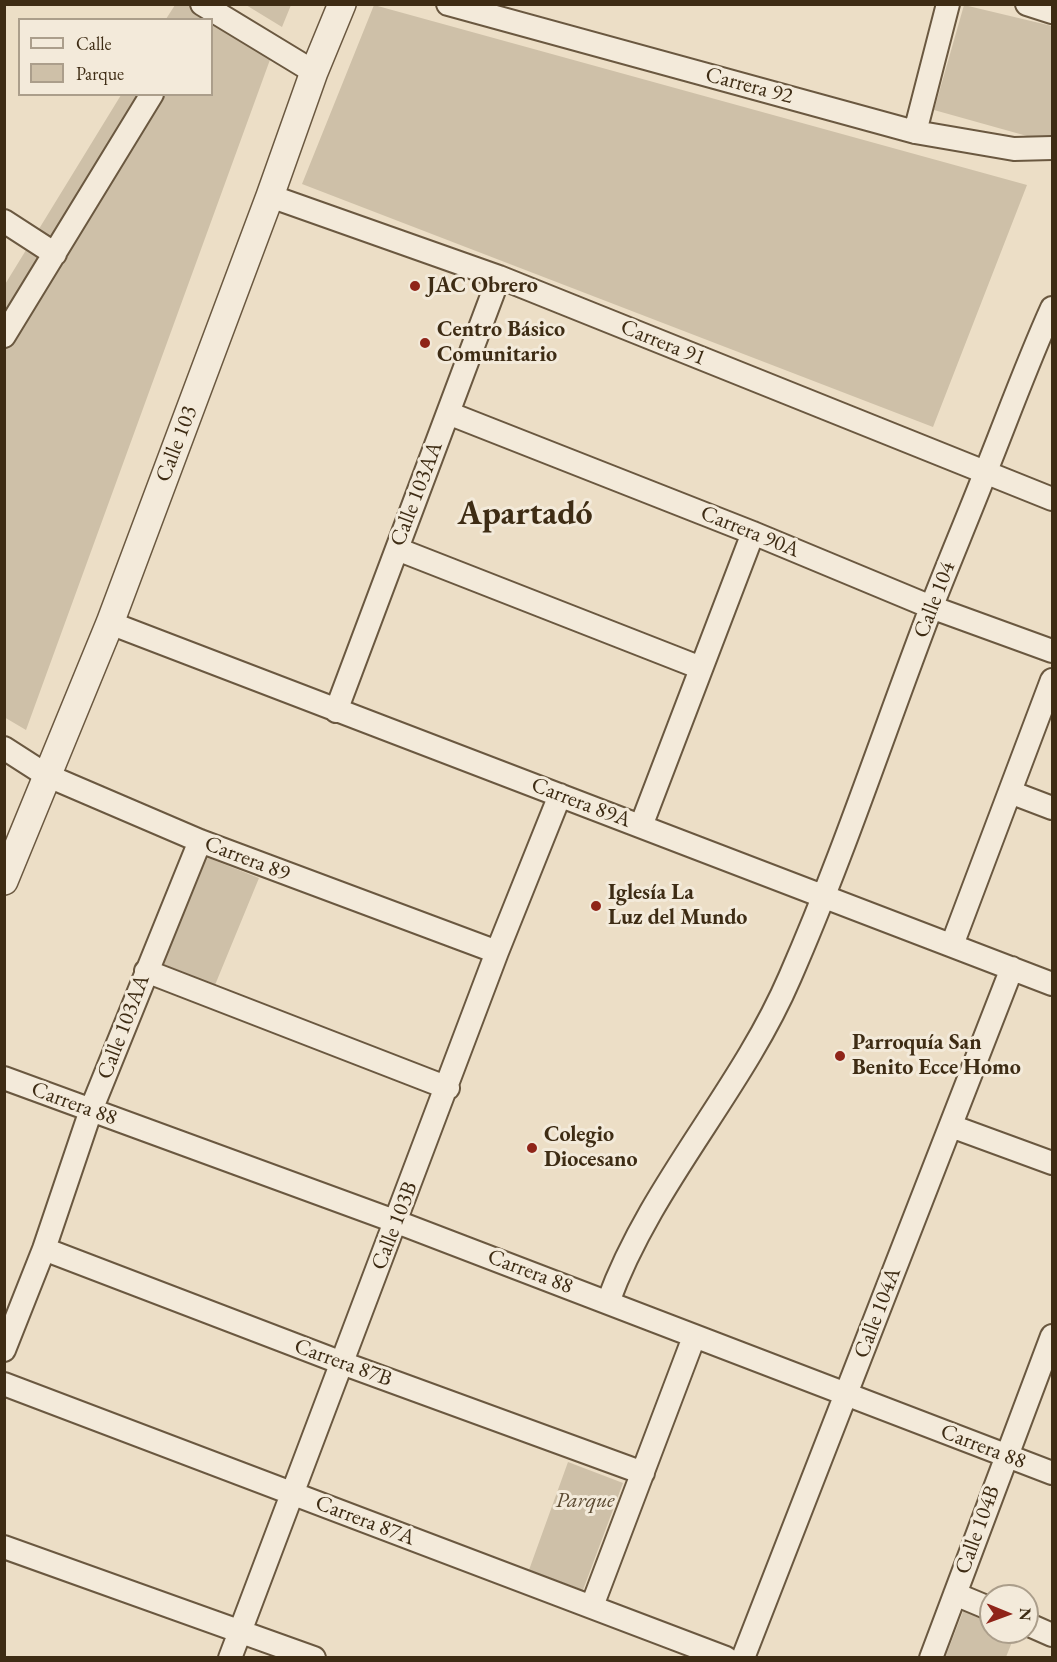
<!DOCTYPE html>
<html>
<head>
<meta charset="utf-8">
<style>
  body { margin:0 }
  #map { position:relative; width:1057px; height:1662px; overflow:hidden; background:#ecdec6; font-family:"EB Garamond",serif }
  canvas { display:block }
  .frame { position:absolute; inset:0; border:6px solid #3e2c14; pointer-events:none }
  .legend { position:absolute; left:18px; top:18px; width:195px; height:78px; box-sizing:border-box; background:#f3eada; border:2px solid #ab9e8b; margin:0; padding:8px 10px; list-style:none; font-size:18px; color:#3e2c14 }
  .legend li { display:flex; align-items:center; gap:12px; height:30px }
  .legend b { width:30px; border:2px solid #ab9e8b }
  .north { position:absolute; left:979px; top:1584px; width:60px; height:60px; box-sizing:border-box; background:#f3eada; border:2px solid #ab9e8b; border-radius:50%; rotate:91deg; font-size:16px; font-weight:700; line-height:24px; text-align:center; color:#3e2c14 }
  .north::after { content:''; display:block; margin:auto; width:21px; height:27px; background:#8f2418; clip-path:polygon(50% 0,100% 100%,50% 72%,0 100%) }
</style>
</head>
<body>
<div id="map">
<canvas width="1057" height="1662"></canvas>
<div class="frame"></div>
<ul class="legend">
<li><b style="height:8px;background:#f3eada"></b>Calle</li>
<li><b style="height:16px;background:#cec0a8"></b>Parque</li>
</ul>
<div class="north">N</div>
</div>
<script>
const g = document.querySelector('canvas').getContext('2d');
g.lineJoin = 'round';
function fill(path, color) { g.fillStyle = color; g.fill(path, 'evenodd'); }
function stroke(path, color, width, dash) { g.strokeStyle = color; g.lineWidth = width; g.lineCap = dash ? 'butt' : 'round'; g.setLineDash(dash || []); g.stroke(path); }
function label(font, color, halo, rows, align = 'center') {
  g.font = font + ' "EB Garamond",serif'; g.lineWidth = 6; g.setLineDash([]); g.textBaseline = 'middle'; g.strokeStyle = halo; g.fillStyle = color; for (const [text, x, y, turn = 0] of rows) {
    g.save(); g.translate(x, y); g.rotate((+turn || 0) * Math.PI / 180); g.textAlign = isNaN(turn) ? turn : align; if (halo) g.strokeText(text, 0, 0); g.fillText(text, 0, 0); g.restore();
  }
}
const green = new Path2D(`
  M 175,5 L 188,5 L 271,57 L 26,730 L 4,717 L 4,286 L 121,95 L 212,94 L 212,20 L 166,19 Z
  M 246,5 L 291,5 L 282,27 Z
  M 374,5 L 1027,185 L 933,427 L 302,184 Z
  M 964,5 L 1052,26 L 1052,143 L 934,110 Z
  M 206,857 L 259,878 L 215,985 L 163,964 Z
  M 568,1462 L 623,1483 L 583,1590 L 529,1570 Z
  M 964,1609 L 991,1620 L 991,1632 L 1016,1632 L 1006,1657 L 945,1658 Z`);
const minor = new Path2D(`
  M 202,4 L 314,72
  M 448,4 L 915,132 L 1014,149 L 1052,148
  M 1027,4 L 1052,12
  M 915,132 L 948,4
  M 270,196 L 499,277 L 1052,499
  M 4,221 L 55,254
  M 4,336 L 152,94
  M 448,413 L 753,533 L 931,607 L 1052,651
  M 397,549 L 701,668
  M 110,623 L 1052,984
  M 336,711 L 499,277
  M 4,748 L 46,775 L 200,841 L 497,952
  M 1010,792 L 1052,808
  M 641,826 L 753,533
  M 952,945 L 1052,680
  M 146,971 L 448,1088
  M 4,1078 L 397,1222 L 1052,1473
  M 951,1126 L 1052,1163
  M 44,1249 L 342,1363 L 643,1473
  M 608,1302 C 651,1184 741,1091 790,977 C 843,856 884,731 931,608 C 949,562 968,517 986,471 C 1008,416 1028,361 1052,308
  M 4,1350 L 44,1249 L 91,1110 L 200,841
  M 4,1384 L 726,1658
  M 4,1547 L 314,1658
  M 955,1594 L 991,1609
  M 592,1606 L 694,1337
  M 1027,1624 L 1052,1635
  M 230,1658 L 497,952 L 560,795
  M 743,1658 L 1012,968
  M 931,1658 L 1052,1336`);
const tertiary = new Path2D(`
  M 4,881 L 110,623 L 270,196 L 314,72 L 342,4`);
const markers = [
  [415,286,6,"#8f2418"],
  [425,343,6,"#8f2418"],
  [596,906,6,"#8f2418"],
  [840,1056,6,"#8f2418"],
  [532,1148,6,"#8f2418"]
];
const streetNames = [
  ["Carrera 92",749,86,15],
  ["Carrera 91",663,343,22],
  ["Calle 103",177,444,-69],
  ["Calle 103AA",417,494,-69],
  ["Carrera 90A",750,532,22],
  ["Calle 104",935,600,-69],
  ["Carrera 89A",581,803,21],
  ["Carrera 89",247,859,21],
  ["Calle 103AA",124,1027,-69],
  ["Carrera 88",74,1104,20],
  ["Calle 103B",395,1226,-69],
  ["Carrera 88",530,1272,21],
  ["Calle 104A",878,1313,-69],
  ["Carrera 87B",343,1363,20],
  ["Carrera 88",983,1447,21],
  ["Carrera 87A",365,1521,21],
  ["Calle 104B",978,1530,-70]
];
const poiNames = [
  ["JAC Obrero",427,286],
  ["Centro Básico",437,330],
  ["Comunitario",437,355],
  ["Iglesía La",608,893],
  ["Luz del Mundo",608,918],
  ["Parroquía San",852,1043],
  ["Benito Ecce Homo",852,1068],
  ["Colegio",544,1135],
  ["Diocesano",544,1160]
];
const parkNames = [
  ["Parque",585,1501]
];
const townNames = [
  ["Apartadó",525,515]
];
fill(green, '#cec0a8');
stroke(minor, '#6a5840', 26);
stroke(tertiary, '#6a5840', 30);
stroke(minor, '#f3eada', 22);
stroke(tertiary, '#f3eada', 27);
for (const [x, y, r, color] of markers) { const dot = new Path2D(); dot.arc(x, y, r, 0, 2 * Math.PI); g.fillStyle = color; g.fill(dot); stroke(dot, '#f3eada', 2); }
label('22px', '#3e2c14', '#f3eada', streetNames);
label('bold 22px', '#3e2c14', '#f3eada', poiNames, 'left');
label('italic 22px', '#5b4a32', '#f3eada', parkNames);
label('bold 34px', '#3e2c14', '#f3eada', townNames);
</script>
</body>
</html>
